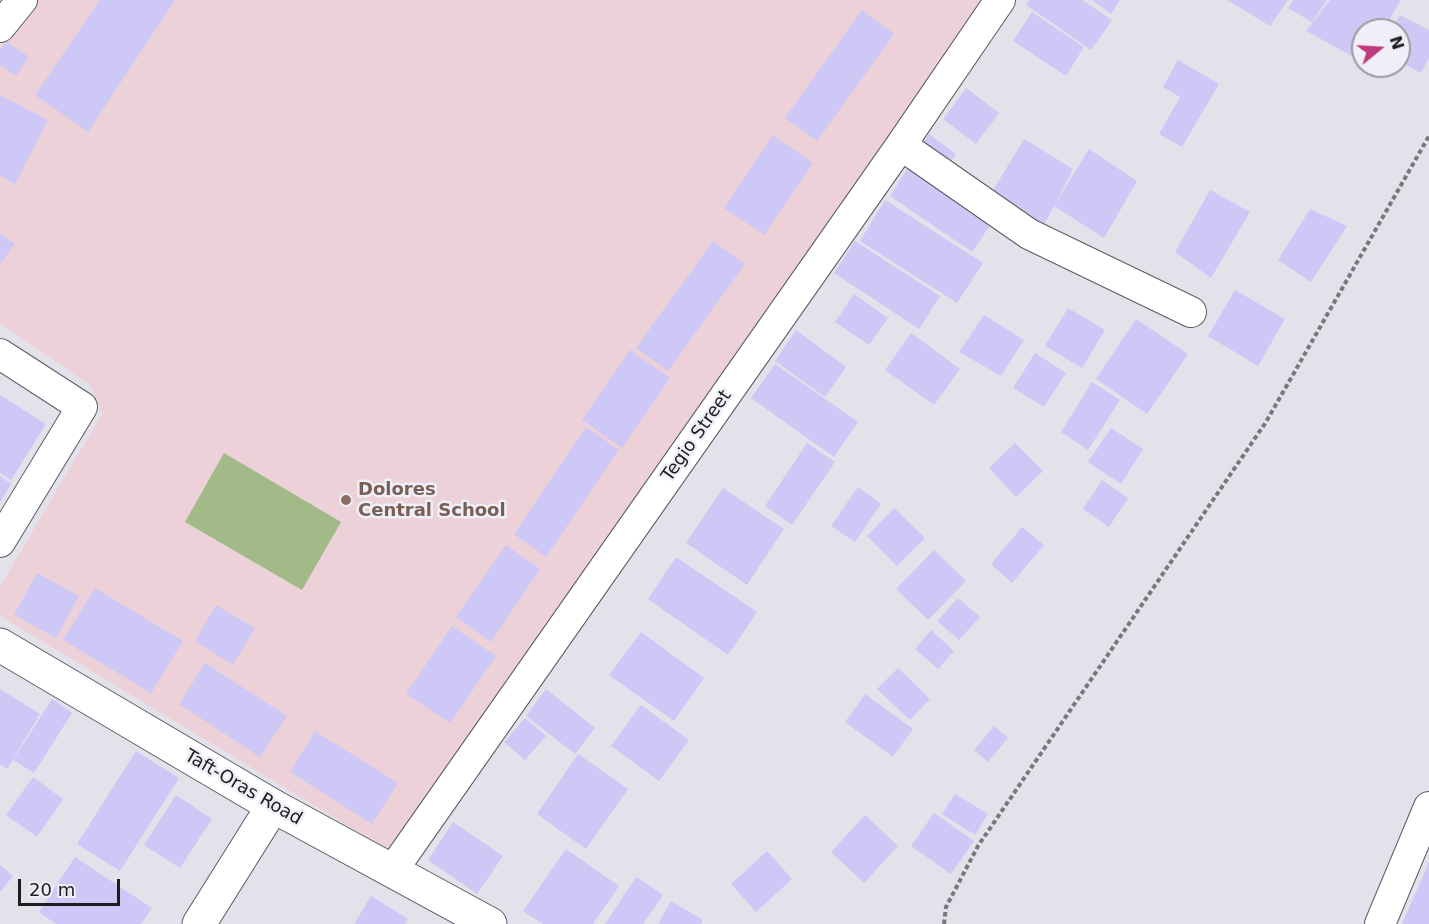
<!DOCTYPE html>
<html>
<head>
<meta charset="utf-8">
<style>
  body { margin:0 }
  #map { position:relative; width:1429px; height:924px; overflow:hidden; background:#e3e2eb; font-family:"DejaVu Sans",sans-serif }
  canvas { display:block }
  .north { position:absolute; left:1351px; top:18px; width:60px; height:60px; box-sizing:border-box; background:#f0eff8; border:2px solid #9c9ba2; border-radius:50%; rotate:72deg; font-size:16px; font-weight:700; line-height:24px; text-align:center; color:#1d1d20 }
  .north::after { content:''; display:block; margin:auto; width:21px; height:27px; background:#bf3a7c; clip-path:polygon(50% 0,100% 100%,50% 72%,0 100%) }
  .scale { position:absolute; left:18px; top:879px; width:102px; height:27px; box-sizing:border-box; border:3px solid #1d1d20; border-top:0; padding-left:8px; font-size:18px; line-height:21px; white-space:nowrap; color:#1d1d20; -webkit-text-stroke:4px #f0eff8; paint-order:stroke }
</style>
</head>
<body>
<div id="map">
<canvas width="1429" height="924"></canvas>
<div class="north">N</div>
<div class="scale">20 m</div>
</div>
<script>
const g = document.querySelector('canvas').getContext('2d');
g.lineJoin = 'round';
function fill(path, color) { g.fillStyle = color; g.fill(path, 'evenodd'); }
function stroke(path, color, width, dash) { g.strokeStyle = color; g.lineWidth = width; g.lineCap = dash ? 'butt' : 'round'; g.setLineDash(dash || []); g.stroke(path); }
function label(font, color, halo, rows, align = 'center') {
  g.font = font + ' "DejaVu Sans",sans-serif'; g.lineWidth = 5; g.setLineDash([]); g.textBaseline = 'middle'; g.strokeStyle = halo; g.fillStyle = color; for (const [text, x, y, turn = 0] of rows) {
    g.save(); g.translate(x, y); g.rotate((+turn || 0) * Math.PI / 180); g.textAlign = isNaN(turn) ? turn : align; if (halo) g.strokeText(text, 0, 0); g.fillText(text, 0, 0); g.restore();
  }
}
const education = new Path2D(`
  M 35,0 L 992,0 L 393,853 L 0,616 L 0,586 L 102,414 L 90,385 L 0,324 L 0,45 Z`);
const green = new Path2D(`
  M 224,453 L 341,522 L 302,590 L 185,522 Z`);
const building = new Path2D(`
  M 100,0 L 175,0 L 88,132 L 35,95 Z
  M 1029,0 L 1082,0 L 1112,20 L 1091,50 L 1026,5 Z
  M 1092,0 L 1120,0 L 1111,14 Z
  M 1227,0 L 1288,0 L 1270,26 Z
  M 1293,0 L 1327,0 L 1312,22 L 1288,8 Z
  M 1330,0 L 1401,0 L 1383,30 L 1363,30 L 1363,62 L 1306,31 Z
  M 862,10 L 894,34 L 817,141 L 785,118 Z
  M 1032,12 L 1084,47 L 1066,76 L 1013,41 Z
  M 1400,15 L 1429,30 L 1429,58 L 1421,73 L 1399,61 L 1399,30 L 1392,30 Z
  M 6,41 L 29,57 L 16,76 L 0,65 L 0,50 Z
  M 1178,60 L 1219,84 L 1182,147 L 1159,134 L 1180,97 L 1163,87 Z
  M 966,88 L 999,113 L 976,144 L 943,119 Z
  M 0,95 L 48,120 L 15,184 L 0,176 Z
  M 929,134 L 956,154 L 945,169 L 918,150 Z
  M 773,135 L 813,163 L 764,235 L 724,208 Z
  M 1024,139 L 1073,169 L 1043,227 L 987,200 Z
  M 1089,149 L 1137,181 L 1104,238 L 1054,206 Z
  M 910,165 L 993,221 L 972,252 L 890,196 Z
  M 1210,190 L 1250,212 L 1211,278 L 1175,252 Z
  M 885,200 L 983,263 L 957,303 L 860,241 Z
  M 1310,209 L 1347,226 L 1311,282 L 1278,260 Z
  M 0,233 L 15,244 L 0,264 Z
  M 713,241 L 745,264 L 668,371 L 636,348 Z
  M 855,241 L 940,296 L 919,329 L 834,273 Z
  M 1235,290 L 1285,319 L 1258,366 L 1208,336 Z
  M 854,294 L 888,318 L 869,345 L 835,322 Z
  M 1068,308 L 1105,330 L 1082,368 L 1045,346 Z
  M 984,315 L 1024,340 L 1001,376 L 959,352 Z
  M 1136,319 L 1188,354 L 1147,414 L 1096,379 Z
  M 796,330 L 846,367 L 825,397 L 775,361 Z
  M 911,333 L 960,369 L 934,405 L 885,370 Z
  M 630,350 L 670,378 L 622,448 L 582,420 Z
  M 1035,353 L 1066,373 L 1044,407 L 1013,388 Z
  M 775,364 L 858,422 L 834,457 L 751,398 Z
  M 1092,382 L 1120,400 L 1088,450 L 1061,432 Z
  M 0,395 L 46,424 L 11,480 L 0,473 Z
  M 586,427 L 619,450 L 546,557 L 514,534 Z
  M 1111,428 L 1143,449 L 1121,484 L 1088,462 Z
  M 807,443 L 835,462 L 792,525 L 765,506 Z
  M 1015,443 L 1043,471 L 1016,497 L 989,468 Z
  M 0,476 L 11,484 L 0,502 Z
  M 1102,480 L 1128,498 L 1109,527 L 1083,509 Z
  M 858,487 L 881,504 L 855,542 L 831,526 Z
  M 723,488 L 784,529 L 747,585 L 686,543 Z
  M 894,508 L 925,538 L 897,566 L 867,536 Z
  M 1022,527 L 1044,545 L 1012,583 L 991,564 Z
  M 506,545 L 540,569 L 491,642 L 456,617 Z
  M 934,550 L 966,581 L 928,620 L 896,589 Z
  M 676,557 L 757,612 L 728,655 L 648,599 Z
  M 37,573 L 79,596 L 56,638 L 14,615 Z
  M 95,588 L 183,641 L 151,693 L 63,640 Z
  M 958,598 L 980,617 L 959,640 L 937,621 Z
  M 216,605 L 255,628 L 233,665 L 195,641 Z
  M 452,626 L 496,656 L 450,723 L 406,694 Z
  M 931,630 L 954,651 L 938,669 L 915,649 Z
  M 641,632 L 704,678 L 674,721 L 609,675 Z
  M 205,663 L 287,716 L 260,757 L 179,704 Z
  M 898,668 L 930,699 L 910,720 L 877,689 Z
  M 0,689 L 40,714 L 7,769 L 0,764 Z
  M 546,689 L 595,728 L 575,754 L 526,716 Z
  M 865,694 L 913,729 L 893,757 L 845,722 Z
  M 52,699 L 72,713 L 34,773 L 13,760 Z
  M 641,705 L 689,740 L 659,781 L 611,746 Z
  M 525,718 L 546,736 L 525,760 L 504,742 Z
  M 994,726 L 1008,738 L 988,762 L 974,750 Z
  M 315,731 L 398,783 L 372,824 L 290,772 Z
  M 136,751 L 179,778 L 120,871 L 77,844 Z
  M 578,754 L 628,789 L 586,849 L 537,814 Z
  M 33,777 L 63,799 L 37,837 L 6,815 Z
  M 955,794 L 988,814 L 975,835 L 942,814 Z
  M 176,795 L 212,819 L 180,868 L 144,845 Z
  M 934,813 L 974,841 L 951,874 L 911,846 Z
  M 865,815 L 898,846 L 864,883 L 831,852 Z
  M 453,822 L 503,856 L 477,894 L 428,860 Z
  M 566,849 L 619,886 L 593,924 L 543,924 L 523,911 Z
  M 767,851 L 792,879 L 756,912 L 731,884 Z
  M 75,857 L 152,908 L 141,924 L 56,924 L 39,912 Z
  M 1429,862 L 1429,924 L 1402,924 Z
  M 0,865 L 13,876 L 0,892 Z
  M 636,877 L 663,895 L 643,924 L 605,924 Z
  M 371,896 L 408,919 L 405,924 L 354,924 Z
  M 671,901 L 703,920 L 700,924 L 658,924 Z`);
const path = new Path2D(`
  M 944,924 L 946,907 L 978,846 L 1266,422 L 1429,136`);
const street = new Path2D(`
  M 0,27 L 22,0
  M 901,145 L 1029,234 L 1191,312
  M 0,354 L 82,407 L 0,542
  M 392,871 L 901,145 L 1000,0
  M 1380,924 L 1429,807`);
const secondary = new Path2D(`
  M 199,924 L 273,806`);
const primary = new Path2D(`
  M 0,645 L 273,806 L 490,924`);
const markers = [
  [346,500,6,"#8d6e63"]
];
const streetNames = [
  ["Tegio Street",697,436,-55],
  ["Taft-Oras Road",243,788,30]
];
const educationNames = [
  ["Dolores",358,490],
  ["Central School",358,511]
];
fill(education, '#ecd2d8');
fill(green, '#a2b988');
fill(building, '#cdc8f5');
stroke(street, '#5a5a61', 32);
stroke(secondary, '#5a5a61', 35);
stroke(primary, '#5a5a61', 35);
stroke(path, '#77777c', 4, [4.5, 3]);
stroke(street, '#fff', 30);
stroke(secondary, '#fff', 33);
stroke(primary, '#fff', 33);
for (const [x, y, r, color] of markers) { const dot = new Path2D(); dot.arc(x, y, r, 0, 2 * Math.PI); g.fillStyle = color; g.fill(dot); stroke(dot, '#f0eff8', 2); }
label('18px', '#1d1d20', '#f0eff8', streetNames);
label('bold 18px', '#785e54', '#f0eff8', educationNames, 'left');
</script>
</body>
</html>
